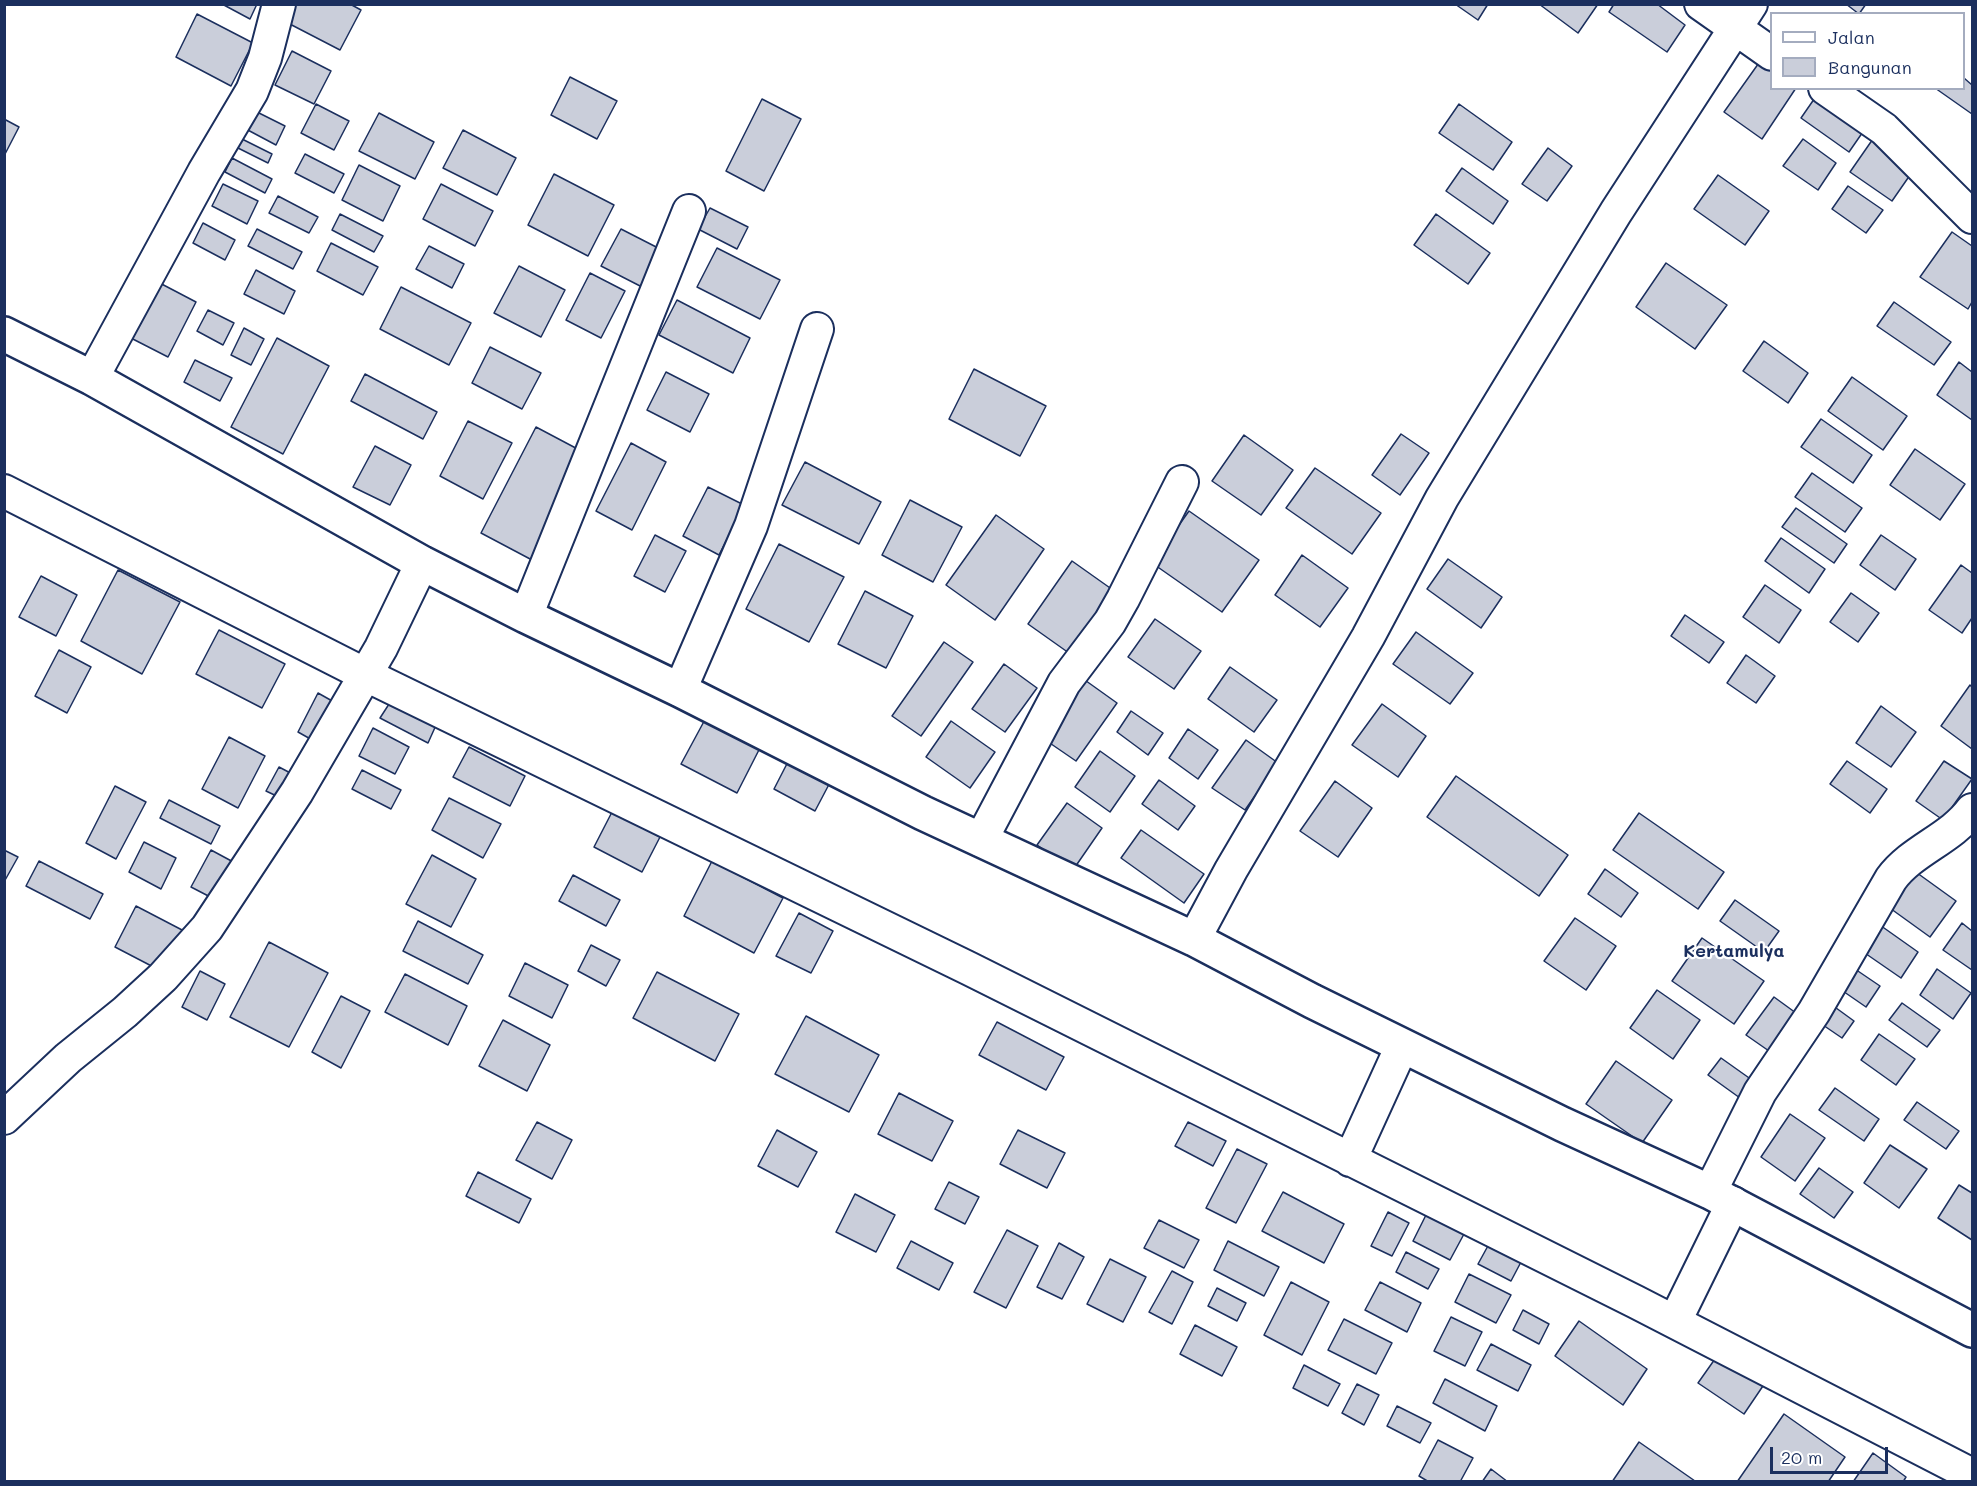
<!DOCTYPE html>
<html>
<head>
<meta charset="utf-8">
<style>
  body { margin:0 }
  #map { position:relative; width:1977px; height:1486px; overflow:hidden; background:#fff; font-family:Mali,sans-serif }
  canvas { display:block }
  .frame { position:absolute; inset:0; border:6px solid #1b2f5e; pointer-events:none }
  .legend { position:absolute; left:1770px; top:12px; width:195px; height:78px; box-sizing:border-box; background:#fff; border:2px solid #a4acbf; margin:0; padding:8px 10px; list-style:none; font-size:18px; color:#1b2f5e }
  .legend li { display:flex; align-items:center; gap:12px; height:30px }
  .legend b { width:30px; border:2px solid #a4acbf }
  .scale { position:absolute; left:1770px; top:1447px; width:118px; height:27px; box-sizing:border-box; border:3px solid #1b2f5e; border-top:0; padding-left:8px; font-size:18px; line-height:21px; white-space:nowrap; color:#1b2f5e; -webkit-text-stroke:4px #fff; paint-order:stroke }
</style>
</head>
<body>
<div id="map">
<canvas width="1977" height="1486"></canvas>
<div class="frame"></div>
<ul class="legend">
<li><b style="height:8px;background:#fff"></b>Jalan</li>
<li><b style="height:16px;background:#caceda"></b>Bangunan</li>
</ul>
<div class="scale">20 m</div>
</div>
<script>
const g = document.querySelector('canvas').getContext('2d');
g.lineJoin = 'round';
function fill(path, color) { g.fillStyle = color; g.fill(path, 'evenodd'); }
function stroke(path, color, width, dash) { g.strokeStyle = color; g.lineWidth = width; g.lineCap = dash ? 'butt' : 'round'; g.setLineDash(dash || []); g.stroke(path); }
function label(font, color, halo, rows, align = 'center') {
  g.font = font + ' Mali,sans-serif'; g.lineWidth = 4.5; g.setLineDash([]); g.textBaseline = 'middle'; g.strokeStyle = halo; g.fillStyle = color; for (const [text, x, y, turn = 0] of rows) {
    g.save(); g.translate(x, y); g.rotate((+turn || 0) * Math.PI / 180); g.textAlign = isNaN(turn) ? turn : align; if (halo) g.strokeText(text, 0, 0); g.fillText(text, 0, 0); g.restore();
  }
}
const building = new Path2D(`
  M 222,4 L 257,4 L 250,19 Z
  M 292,4 L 350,4 L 361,10 L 340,50 L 284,21 Z
  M 1455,4 L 1488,4 L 1478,20 Z
  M 1539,4 L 1598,4 L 1578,33 Z
  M 1614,4 L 1657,4 L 1685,25 L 1667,52 L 1609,12 Z
  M 1846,4 L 1866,4 L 1859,14 Z
  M 197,14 L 253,43 L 231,86 L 176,57 Z
  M 292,51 L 331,71 L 314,104 L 275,85 Z
  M 1761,60 L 1772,67 L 1772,88 L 1796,88 L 1762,139 L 1724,112 Z
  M 570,77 L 617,101 L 597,139 L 551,115 Z
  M 1964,78 L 1972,85 L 1972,114 L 1935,88 L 1964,88 Z
  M 1819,92 L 1867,126 L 1849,152 L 1801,118 Z
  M 762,99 L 801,119 L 764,191 L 726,171 Z
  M 316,104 L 349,121 L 334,150 L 301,133 Z
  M 1459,104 L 1512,142 L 1493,170 L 1439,133 Z
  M 253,110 L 285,126 L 276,145 L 244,128 Z
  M 379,113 L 434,142 L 415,179 L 359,151 Z
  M 4,119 L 19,127 L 4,156 Z
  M 463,130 L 516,158 L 497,195 L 443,168 Z
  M 1875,136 L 1917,165 L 1892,201 L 1850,172 Z
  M 240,138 L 272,154 L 268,163 L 236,147 Z
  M 1803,139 L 1836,163 L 1818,190 L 1783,166 Z
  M 1548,148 L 1572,166 L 1547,201 L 1522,184 Z
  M 305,154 L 344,174 L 334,193 L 295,173 Z
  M 232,158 L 272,179 L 265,193 L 225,172 Z
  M 359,165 L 400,186 L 383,221 L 342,200 Z
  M 1462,168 L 1508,201 L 1493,224 L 1446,191 Z
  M 554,174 L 614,205 L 588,256 L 528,225 Z
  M 1718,175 L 1769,211 L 1745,245 L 1694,209 Z
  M 223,184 L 258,201 L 247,224 L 212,206 Z
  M 441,184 L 493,211 L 475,246 L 423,219 Z
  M 1848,186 L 1883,210 L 1866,233 L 1832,209 Z
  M 278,196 L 318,217 L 309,233 L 269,213 Z
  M 710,208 L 748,227 L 737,249 L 698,229 Z
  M 340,214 L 383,236 L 374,252 L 332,230 Z
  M 1436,214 L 1490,253 L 1468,284 L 1414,245 Z
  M 203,223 L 235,240 L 225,260 L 193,243 Z
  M 257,229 L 302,252 L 293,269 L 248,246 Z
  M 621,229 L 664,251 L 644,288 L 601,266 Z
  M 1952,232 L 1972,246 L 1972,302 L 1968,309 L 1920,277 Z
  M 331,243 L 378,267 L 363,295 L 317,271 Z
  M 429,246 L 464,264 L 452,288 L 416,269 Z
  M 717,248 L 780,280 L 760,319 L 697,287 Z
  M 1666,263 L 1727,305 L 1695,349 L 1636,307 Z
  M 519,266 L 565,290 L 541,337 L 494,313 Z
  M 256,270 L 295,291 L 284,314 L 244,294 Z
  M 590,273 L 625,291 L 601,338 L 566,320 Z
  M 154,280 L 196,302 L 168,357 L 125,335 Z
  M 401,287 L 471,323 L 449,365 L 380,329 Z
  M 677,300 L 750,338 L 733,373 L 659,335 Z
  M 1894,302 L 1951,342 L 1934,365 L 1877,326 Z
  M 208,310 L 234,323 L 223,345 L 197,331 Z
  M 244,328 L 264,339 L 251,365 L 231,355 Z
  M 277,338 L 329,366 L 283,454 L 231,427 Z
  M 1764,341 L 1808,373 L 1788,403 L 1743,371 Z
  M 490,347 L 541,373 L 522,409 L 472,383 Z
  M 195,360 L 232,378 L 220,401 L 184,382 Z
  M 1959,362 L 1972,372 L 1972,420 L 1937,395 Z
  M 974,369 L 1046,406 L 1020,456 L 949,419 Z
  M 666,372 L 709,394 L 690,432 L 647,410 Z
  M 365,374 L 437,412 L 423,439 L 351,401 Z
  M 1852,377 L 1907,416 L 1883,450 L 1828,411 Z
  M 1821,419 L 1872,455 L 1853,483 L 1801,447 Z
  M 468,421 L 512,443 L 483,499 L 440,476 Z
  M 536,427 L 587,454 L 532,560 L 481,533 Z
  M 1401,434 L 1429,453 L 1400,495 L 1372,475 Z
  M 1244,435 L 1293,470 L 1261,515 L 1212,481 Z
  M 631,443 L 666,462 L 632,530 L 596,511 Z
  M 375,446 L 411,465 L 390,505 L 353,487 Z
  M 1915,449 L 1965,484 L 1940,520 L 1890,485 Z
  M 805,462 L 881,502 L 859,544 L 782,505 Z
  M 1315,468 L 1381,513 L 1352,554 L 1286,508 Z
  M 1812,473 L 1862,508 L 1845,532 L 1795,497 Z
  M 708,487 L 744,505 L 719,555 L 683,536 Z
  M 910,500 L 962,527 L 933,582 L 882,555 Z
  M 1796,508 L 1847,544 L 1834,563 L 1782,527 Z
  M 1189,511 L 1259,560 L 1222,612 L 1152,563 Z
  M 996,515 L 1044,549 L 995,620 L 946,585 Z
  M 655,535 L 686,551 L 665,592 L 634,576 Z
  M 1881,535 L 1916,559 L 1895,590 L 1860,565 Z
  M 1781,538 L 1825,569 L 1809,593 L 1765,561 Z
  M 779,544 L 844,577 L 809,642 L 746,609 Z
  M 1302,555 L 1348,588 L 1320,627 L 1275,595 Z
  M 1448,559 L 1502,597 L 1481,628 L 1427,589 Z
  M 1072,561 L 1120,595 L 1076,658 L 1028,624 Z
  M 1961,565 L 1972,573 L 1972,618 L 1962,633 L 1929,610 Z
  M 118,570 L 180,602 L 142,674 L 81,641 Z
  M 41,576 L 77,595 L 56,636 L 19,617 Z
  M 1765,585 L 1801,610 L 1779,643 L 1743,617 Z
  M 865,591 L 913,616 L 886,668 L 838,644 Z
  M 1851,593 L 1879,613 L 1858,642 L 1830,622 Z
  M 1685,615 L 1724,642 L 1709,663 L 1671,636 Z
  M 1155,619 L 1201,651 L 1174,689 L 1128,657 Z
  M 219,630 L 285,664 L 262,708 L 196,674 Z
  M 1416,632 L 1473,673 L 1450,704 L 1393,664 Z
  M 944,642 L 973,662 L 921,736 L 892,716 Z
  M 59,650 L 91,667 L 67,713 L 35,696 Z
  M 1746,655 L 1775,676 L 1756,703 L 1727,683 Z
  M 1004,664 L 1037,688 L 1005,732 L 972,709 Z
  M 1230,667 L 1277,700 L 1254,732 L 1208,699 Z
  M 1082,678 L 1117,703 L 1076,761 L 1041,737 Z
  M 1970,685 L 1972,687 L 1972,749 L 1941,726 Z
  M 318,693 L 334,702 L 314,741 L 298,732 Z
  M 391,701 L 437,723 L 428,743 L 380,718 Z
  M 1382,704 L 1426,736 L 1398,777 L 1352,745 Z
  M 1881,706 L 1916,732 L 1891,767 L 1856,743 Z
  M 1131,711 L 1163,733 L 1148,755 L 1117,732 Z
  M 708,714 L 763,742 L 737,793 L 681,764 Z
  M 951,721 L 995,752 L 970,788 L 926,757 Z
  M 373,728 L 409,747 L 395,774 L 359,756 Z
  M 1188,729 L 1218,750 L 1198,779 L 1169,758 Z
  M 229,737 L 265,756 L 238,808 L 202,789 Z
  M 1246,740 L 1278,763 L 1245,810 L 1212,788 Z
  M 469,747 L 525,776 L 510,806 L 453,777 Z
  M 1100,751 L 1135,776 L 1110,812 L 1075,787 Z
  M 793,752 L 835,773 L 815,811 L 774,789 Z
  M 1847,761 L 1887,789 L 1870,813 L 1830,784 Z
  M 1944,761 L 1972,779 L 1943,820 L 1916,801 Z
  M 279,767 L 298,777 L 285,800 L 266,791 Z
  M 362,770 L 401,790 L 391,809 L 352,789 Z
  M 1456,776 L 1568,855 L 1539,896 L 1427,817 Z
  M 1159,780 L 1195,806 L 1178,830 L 1142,804 Z
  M 1335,781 L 1372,808 L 1338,857 L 1300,831 Z
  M 115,786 L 146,802 L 116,859 L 86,843 Z
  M 449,798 L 501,824 L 483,858 L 432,830 Z
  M 169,800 L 220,826 L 211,844 L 160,818 Z
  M 1067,803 L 1102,828 L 1073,870 L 1037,845 Z
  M 612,812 L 660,837 L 642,872 L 594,847 Z
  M 1639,813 L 1724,872 L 1698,909 L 1613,850 Z
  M 1141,830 L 1204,874 L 1184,903 L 1121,858 Z
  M 144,842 L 176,858 L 161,889 L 129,872 Z
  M 4,850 L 18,857 L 4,882 Z
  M 211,850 L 237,864 L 218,901 L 191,887 Z
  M 432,855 L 476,879 L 451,927 L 406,904 Z
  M 39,861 L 103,894 L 90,919 L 26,886 Z
  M 712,861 L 783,898 L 754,953 L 684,916 Z
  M 1605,869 L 1638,893 L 1621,917 L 1588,894 Z
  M 1913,870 L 1956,901 L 1930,937 L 1887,906 Z
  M 573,875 L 620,900 L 606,926 L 559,901 Z
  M 1735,900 L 1779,931 L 1764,952 L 1720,921 Z
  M 136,906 L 184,931 L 163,972 L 115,947 Z
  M 799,913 L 833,931 L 811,973 L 776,956 Z
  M 1575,918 L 1616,946 L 1586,990 L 1544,961 Z
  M 418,921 L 483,955 L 468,984 L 403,951 Z
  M 1877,923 L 1918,952 L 1901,978 L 1859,949 Z
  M 1962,923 L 1972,931 L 1972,970 L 1943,950 Z
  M 1702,938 L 1764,981 L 1734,1024 L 1672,981 Z
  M 269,942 L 328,973 L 289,1047 L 230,1017 Z
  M 591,945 L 620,960 L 606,986 L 578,971 Z
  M 525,963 L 568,985 L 552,1018 L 509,996 Z
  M 1852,967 L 1880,986 L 1866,1007 L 1837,987 Z
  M 1937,969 L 1971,993 L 1953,1019 L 1920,995 Z
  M 200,971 L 225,984 L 207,1020 L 182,1007 Z
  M 657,972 L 739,1014 L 715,1061 L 633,1018 Z
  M 405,974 L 467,1006 L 448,1045 L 385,1012 Z
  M 1657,990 L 1700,1020 L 1673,1059 L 1630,1028 Z
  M 341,996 L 370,1011 L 341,1068 L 312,1052 Z
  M 1774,997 L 1796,1013 L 1769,1051 L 1746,1035 Z
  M 1902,1003 L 1940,1030 L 1927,1047 L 1889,1020 Z
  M 1832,1005 L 1854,1021 L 1842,1038 L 1820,1023 Z
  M 806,1016 L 879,1055 L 849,1112 L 775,1074 Z
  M 503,1020 L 550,1045 L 527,1091 L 479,1066 Z
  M 997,1022 L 1064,1057 L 1046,1090 L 979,1055 Z
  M 1879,1034 L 1915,1059 L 1896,1085 L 1861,1060 Z
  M 1721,1058 L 1752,1080 L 1740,1098 L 1708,1075 Z
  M 1616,1061 L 1672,1100 L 1642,1143 L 1586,1104 Z
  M 1835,1088 L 1879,1119 L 1864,1141 L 1819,1110 Z
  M 899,1093 L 953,1121 L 932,1161 L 878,1134 Z
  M 1917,1102 L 1959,1131 L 1946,1149 L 1904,1120 Z
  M 1790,1114 L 1825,1138 L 1795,1181 L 1761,1157 Z
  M 537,1122 L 572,1140 L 552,1179 L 516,1160 Z
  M 1188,1122 L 1226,1141 L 1213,1166 L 1175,1146 Z
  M 777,1130 L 817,1152 L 798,1187 L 758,1166 Z
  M 1018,1130 L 1065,1153 L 1047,1188 L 1000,1164 Z
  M 1890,1145 L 1927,1169 L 1899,1208 L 1864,1183 Z
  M 1237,1149 L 1267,1164 L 1236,1223 L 1206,1208 Z
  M 1819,1168 L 1853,1192 L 1834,1218 L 1800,1194 Z
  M 478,1172 L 531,1199 L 519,1223 L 466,1196 Z
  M 949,1182 L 979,1197 L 965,1224 L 935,1209 Z
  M 1959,1185 L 1972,1193 L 1972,1240 L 1938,1218 Z
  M 1283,1192 L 1344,1224 L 1324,1263 L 1262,1231 Z
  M 855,1194 L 895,1215 L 876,1252 L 836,1232 Z
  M 1388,1212 L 1409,1223 L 1392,1256 L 1371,1246 Z
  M 1426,1215 L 1464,1234 L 1450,1260 L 1413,1241 Z
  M 1159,1220 L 1199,1240 L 1184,1268 L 1144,1248 Z
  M 1007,1230 L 1038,1246 L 1006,1308 L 974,1292 Z
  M 911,1241 L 953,1263 L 939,1290 L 897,1268 Z
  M 1228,1241 L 1279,1267 L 1264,1296 L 1214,1270 Z
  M 1059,1243 L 1084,1257 L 1062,1299 L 1037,1287 Z
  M 1489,1244 L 1521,1262 L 1511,1281 L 1478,1264 Z
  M 1406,1252 L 1439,1269 L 1428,1289 L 1396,1272 Z
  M 1110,1259 L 1146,1277 L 1123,1322 L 1087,1304 Z
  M 1172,1271 L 1193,1282 L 1172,1324 L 1149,1312 Z
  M 1469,1274 L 1511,1295 L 1496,1323 L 1455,1302 Z
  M 1291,1282 L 1329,1302 L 1302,1355 L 1264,1335 Z
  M 1380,1282 L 1421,1303 L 1407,1332 L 1365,1310 Z
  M 1217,1288 L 1246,1303 L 1237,1321 L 1208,1306 Z
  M 1523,1310 L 1549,1324 L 1539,1344 L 1513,1330 Z
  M 1451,1317 L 1482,1332 L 1465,1366 L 1434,1351 Z
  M 1344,1319 L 1392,1343 L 1376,1374 L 1328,1350 Z
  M 1579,1321 L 1647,1369 L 1623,1405 L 1555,1356 Z
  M 1195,1325 L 1237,1347 L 1222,1376 L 1180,1354 Z
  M 1491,1344 L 1531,1365 L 1518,1391 L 1477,1370 Z
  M 1722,1349 L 1767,1380 L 1744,1414 L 1698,1383 Z
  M 1304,1365 L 1340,1384 L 1328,1406 L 1293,1388 Z
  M 1445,1379 L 1497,1406 L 1485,1431 L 1433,1403 Z
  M 1357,1384 L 1379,1395 L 1364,1425 L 1342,1413 Z
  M 1397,1406 L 1431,1423 L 1420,1443 L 1387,1426 Z
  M 1784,1414 L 1845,1457 L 1828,1482 L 1737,1482 Z
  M 1438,1440 L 1473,1458 L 1460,1482 L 1429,1482 L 1419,1476 Z
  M 1639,1442 L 1695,1481 L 1695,1482 L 1612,1482 Z
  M 1873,1453 L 1906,1477 L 1903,1482 L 1853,1482 Z
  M 1491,1469 L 1508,1482 L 1482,1482 Z`);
const street = new Path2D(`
  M 1701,4 L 1772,54
  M 1825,88 L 1884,129 L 1972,217
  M 92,378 L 204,172 L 252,91 L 265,58 L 279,4
  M 4,491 L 366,675 L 968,968 L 1636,1302 L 1972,1475
  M 526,616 L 689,211
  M 680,690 L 751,526 L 817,329
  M 981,840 L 1064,683 L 1110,622 L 1123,599 L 1182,482
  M 1194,939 L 1231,870 L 1368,637 L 1442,498 L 1616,212 L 1751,4
  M 4,1118 L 68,1058 L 125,1012 L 163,977 L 207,928 L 297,792 L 381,648 L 422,563
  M 1350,1160 L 1402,1046
  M 1710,1192 L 1760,1092 L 1814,1012 L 1891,879 C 1912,850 1951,839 1972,810
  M 1675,1321 L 1733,1203`);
const secondary = new Path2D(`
  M 4,334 L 92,378 L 422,563 L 526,616 L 680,690 L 923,813 L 1194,939 L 1312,1001 L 1562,1124 L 1710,1192 L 1972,1330`);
const quarterNames = [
  ["Kertamulya",1734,951]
];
fill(building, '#caceda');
stroke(building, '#1b2f5e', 1.5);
stroke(street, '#1b2f5e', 36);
stroke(secondary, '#1b2f5e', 38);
stroke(street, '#fff', 32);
stroke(secondary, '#fff', 33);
label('bold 18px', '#1b2f5e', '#fff', quarterNames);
</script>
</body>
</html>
